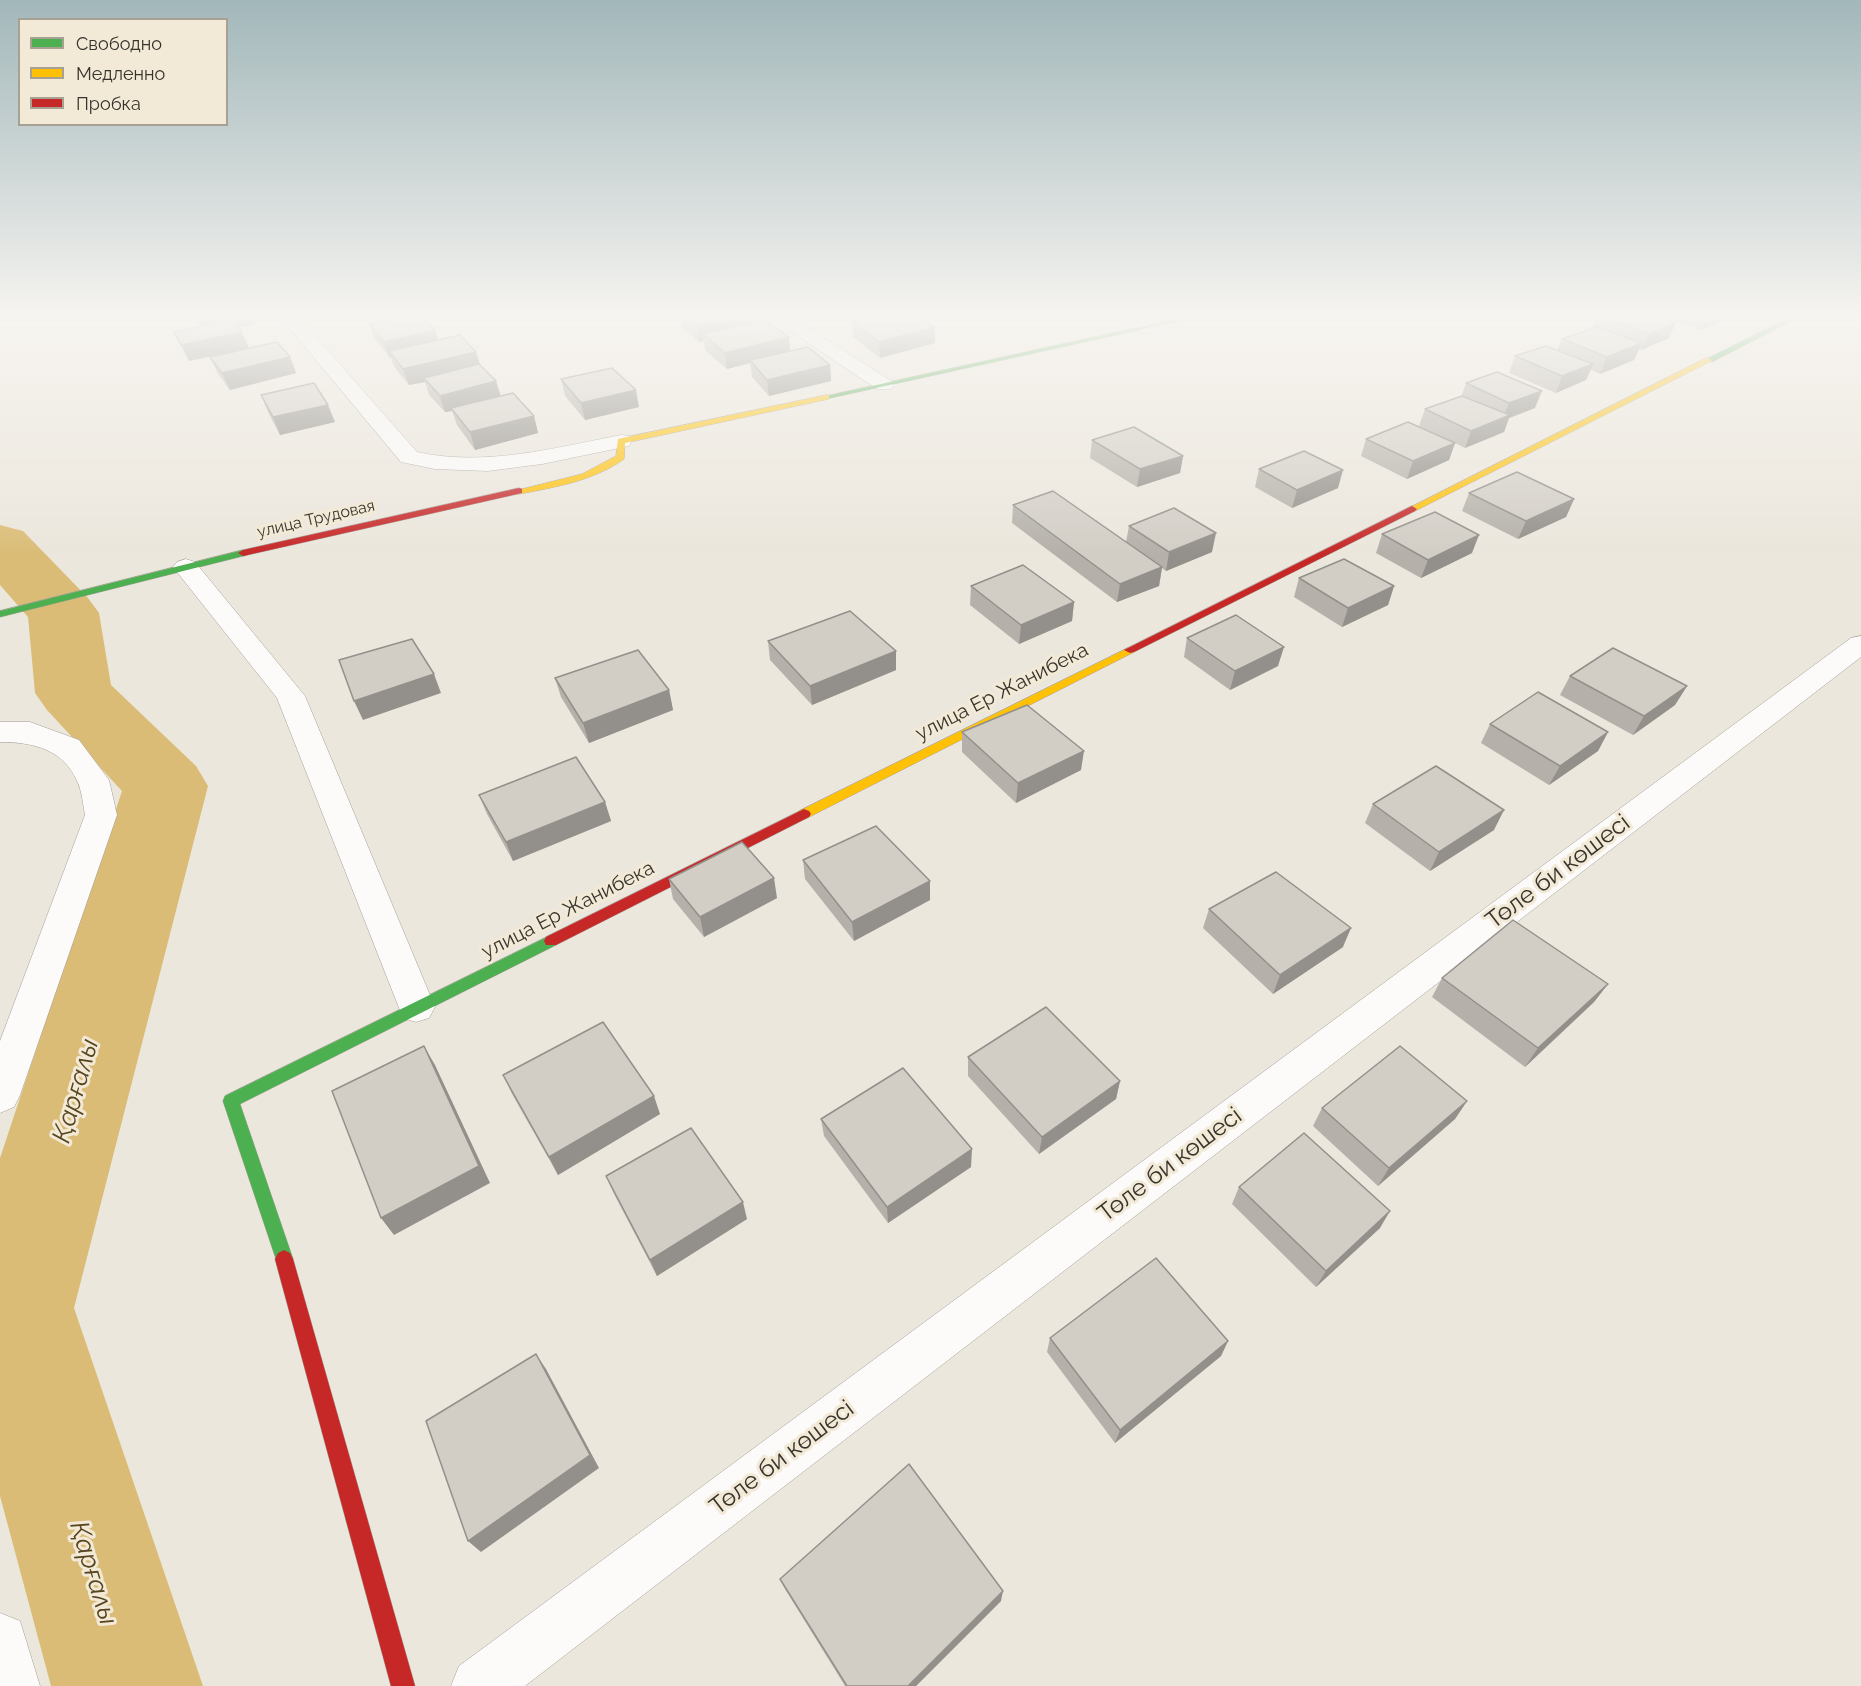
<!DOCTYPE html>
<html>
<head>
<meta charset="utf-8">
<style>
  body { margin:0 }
  #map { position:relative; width:1861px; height:1686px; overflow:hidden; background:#ece7dd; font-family:Raleway,sans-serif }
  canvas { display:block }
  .legend { position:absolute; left:18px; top:18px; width:210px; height:108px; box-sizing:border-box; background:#f2e9d7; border:2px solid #a7a193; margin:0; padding:8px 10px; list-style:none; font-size:18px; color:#37342d }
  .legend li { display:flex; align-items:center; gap:12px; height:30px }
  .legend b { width:30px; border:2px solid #a7a193 }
</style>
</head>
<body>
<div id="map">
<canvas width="1861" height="1686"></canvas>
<ul class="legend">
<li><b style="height:8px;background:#4caf50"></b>Свободно</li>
<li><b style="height:8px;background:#ffc107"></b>Медленно</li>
<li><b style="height:8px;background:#c62828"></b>Пробка</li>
</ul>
</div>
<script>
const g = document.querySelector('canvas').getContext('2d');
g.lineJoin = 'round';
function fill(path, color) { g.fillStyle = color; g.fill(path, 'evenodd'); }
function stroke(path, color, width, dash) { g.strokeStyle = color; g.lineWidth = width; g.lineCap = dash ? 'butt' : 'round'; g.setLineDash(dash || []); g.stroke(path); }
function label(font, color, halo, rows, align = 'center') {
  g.font = font + ' Raleway,sans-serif'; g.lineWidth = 6; g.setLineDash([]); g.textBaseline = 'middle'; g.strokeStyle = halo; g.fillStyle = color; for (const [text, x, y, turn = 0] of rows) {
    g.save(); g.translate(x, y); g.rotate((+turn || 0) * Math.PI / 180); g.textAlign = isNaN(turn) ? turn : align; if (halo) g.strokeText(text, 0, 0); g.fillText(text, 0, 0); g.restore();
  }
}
const river = new Path2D(`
  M 0,525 L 23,531 L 88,598 L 99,613 L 111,685 L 196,766 L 208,786 L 74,1308 L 203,1686 L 51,1686 L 0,1496 L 0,1158 L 122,791 L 47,710 L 35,693 L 28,617 L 0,585 Z`);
const street = new Path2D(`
  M 282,319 L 300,319 L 417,452 C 485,467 554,448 621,435 L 629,436 L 632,441 L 629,446 L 542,464 L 488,471 L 435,469 L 401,462 Z
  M 773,319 L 794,319 L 891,381 L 894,385 L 891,389 L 877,389 Z
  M 1120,319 C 1133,318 1149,316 1158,328 L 1156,332 L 1142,332 L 1123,323 Z
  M 186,559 L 195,562 L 305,696 L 435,1007 L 429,1018 L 416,1022 L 403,1018 L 277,698 L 173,567 L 177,562 Z
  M 1861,636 L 1861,657 L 525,1686 L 451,1686 L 459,1666 L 1851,638 Z
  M 0,722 L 30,722 L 79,740 L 109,780 L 117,815 L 20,1095 L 14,1107 L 0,1113 L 0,1041 L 85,815 C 83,805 82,792 78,783 C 64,749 33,742 0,742 Z
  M 0,1613 L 20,1621 L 40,1686 L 0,1686 Z`);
const fast = new Path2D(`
  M 1176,319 L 1189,319 L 826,399 L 822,397 Z
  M 1786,319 L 1795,319 L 1712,362 L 1705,360 Z
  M 243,550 L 248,553 L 247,555 L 0,617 L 0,611 Z
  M 551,935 L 556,937 L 558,941 L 556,945 L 240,1104 L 293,1259 L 290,1265 L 284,1268 L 278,1265 L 223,1101 L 225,1096 Z`);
const slow = new Path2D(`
  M 1706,358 L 1713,360 L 1415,511 L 1407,509 Z
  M 826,395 L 829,395 L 829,399 L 625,443 L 624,459 C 593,481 556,487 519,494 L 514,491 L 582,474 L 616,456 L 618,439 Z
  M 1130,647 L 1134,648 L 1134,652 L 809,817 L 804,819 L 797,814 L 799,811 Z`);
const jam = new Path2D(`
  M 519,488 L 522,489 L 522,493 L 243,556 L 238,553 L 243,550 Z
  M 1412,506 L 1417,509 L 1415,511 L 1134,652 L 1130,653 L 1124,650 Z
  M 804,809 L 809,811 L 811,814 L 809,817 L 556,945 L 546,945 L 544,941 L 546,937 Z
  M 284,1250 L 290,1253 L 293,1259 L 415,1686 L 391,1686 L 275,1259 L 278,1253 Z`);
const wall = new Path2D(`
  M 195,319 L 254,319 L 256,324 L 239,328 L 249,348 L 189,361 L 174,332 L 201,326 Z
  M 375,319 L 424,319 L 435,330 L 438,340 L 480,365 L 496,381 L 501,396 L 534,416 L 538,433 L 475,450 L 457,425 L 452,411 L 445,412 L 429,395 L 425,382 L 409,385 L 395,368 L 391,358 L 390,358 L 375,339 L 369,324 L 378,322 Z
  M 680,319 L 754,319 L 754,322 L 789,337 L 790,351 L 830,365 L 831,381 L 769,396 L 752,377 L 750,363 L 727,369 L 705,350 L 704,341 L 699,342 L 681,326 Z
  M 1596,319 L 1665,319 L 1669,338 L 1641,350 L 1639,349 L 1634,360 L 1600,374 L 1591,370 L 1586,380 L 1556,393 L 1509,373 L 1515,356 L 1557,350 L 1562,339 L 1592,329 Z
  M 1668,319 L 1726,319 L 1701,330 Z
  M 852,321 L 935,343 L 880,358 L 853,337 Z
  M 210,357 L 290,357 L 296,373 L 230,390 L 218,374 Z
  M 561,379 L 639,407 L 585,420 L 565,396 Z
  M 1466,383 L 1535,408 L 1509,418 L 1504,432 L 1465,448 L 1455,443 L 1449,460 L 1407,479 L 1361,456 L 1366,439 L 1442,437 L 1419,426 L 1425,409 L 1461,397 Z
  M 261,395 L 335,422 L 280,435 L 268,412 Z
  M 1092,440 L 1183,456 L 1180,473 L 1137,487 L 1090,458 Z
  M 1259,469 L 1338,488 L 1292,508 L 1255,487 Z
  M 1469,493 L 1574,499 L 1566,517 L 1518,539 L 1462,511 Z
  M 1013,505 L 1126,542 L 1129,526 L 1212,552 L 1166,571 L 1162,568 L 1159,586 L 1117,602 L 1012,523 Z
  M 1382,534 L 1472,553 L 1421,578 L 1376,553 Z
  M 1299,578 L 1394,586 L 1388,605 L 1342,627 L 1294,597 Z
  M 971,586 L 1074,602 L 1072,621 L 1019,644 L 970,605 Z
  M 1187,638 L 1278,666 L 1230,690 L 1184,657 Z
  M 768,641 L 896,651 L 896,670 L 812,705 L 770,660 Z
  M 1570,676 L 1687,686 L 1675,705 L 1633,735 L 1560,695 Z
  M 555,678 L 669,690 L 673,710 L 589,743 L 561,697 Z
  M 1490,724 L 1608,732 L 1598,751 L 1549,785 L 1481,743 Z
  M 962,732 L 1081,770 L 1016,803 L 962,752 Z
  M 479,795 L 605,802 L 611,821 L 513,861 L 487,814 Z
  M 1373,804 L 1494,830 L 1430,871 L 1365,823 Z
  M 803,860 L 930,900 L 854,941 L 805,879 Z
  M 669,879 L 777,898 L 704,937 L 673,899 Z
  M 1209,909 L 1343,947 L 1273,994 L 1203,928 Z
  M 1442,978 L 1608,984 L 1594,1002 L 1525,1067 L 1432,997 Z
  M 968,1057 L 1120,1081 L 1116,1099 L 1039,1154 L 968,1076 Z
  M 503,1075 L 660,1114 L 558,1175 L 512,1094 Z
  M 1467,1101 L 1455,1119 L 1378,1186 L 1313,1126 L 1322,1108 Z
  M 821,1119 L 971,1167 L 888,1223 L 824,1136 Z
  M 606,1176 L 747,1219 L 657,1276 L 614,1194 Z
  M 1239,1187 L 1380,1228 L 1316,1287 L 1232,1204 Z
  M 1050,1338 L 1228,1341 L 1221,1356 L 1115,1443 L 1047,1352 Z
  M 780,1579 L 1001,1601 L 916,1686 L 845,1686 L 785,1589 Z`);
const shadedWall = new Path2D(`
  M 201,319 L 254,319 L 256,324 L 208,335 Z
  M 733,319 L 754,319 L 755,330 L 703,334 L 704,341 L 699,342 L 696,326 Z
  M 1713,319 L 1726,319 L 1701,330 L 1705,322 Z
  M 1676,323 L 1669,338 L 1641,350 L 1649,334 Z
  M 935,327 L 935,343 L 880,358 L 879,342 Z
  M 435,330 L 440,346 L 389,351 L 391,358 L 390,358 L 384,342 Z
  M 242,332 L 249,348 L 189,361 L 181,345 Z
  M 789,337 L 790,354 L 750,360 L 750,363 L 727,369 L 725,353 Z
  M 1642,343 L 1634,360 L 1600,374 L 1607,357 Z
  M 476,352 L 481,368 L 424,378 L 425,382 L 409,385 L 403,369 Z
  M 290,357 L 296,373 L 230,390 L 222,373 Z
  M 1593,364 L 1586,380 L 1556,393 L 1562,376 Z
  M 830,365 L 831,381 L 769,396 L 767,380 Z
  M 496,381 L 501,398 L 451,408 L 452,411 L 445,412 L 440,396 Z
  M 636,390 L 639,407 L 585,420 L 581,403 Z
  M 1542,391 L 1535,408 L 1509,418 L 1504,432 L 1465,448 L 1471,431 L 1503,418 L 1509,403 Z
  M 328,405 L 335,422 L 280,435 L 273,417 Z
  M 534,416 L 538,433 L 475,450 L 470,432 Z
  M 1455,443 L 1449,460 L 1407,479 L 1413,461 Z
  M 1183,456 L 1180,473 L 1137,487 L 1140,469 Z
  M 1343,470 L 1338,488 L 1292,508 L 1297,490 Z
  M 1574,499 L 1566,517 L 1518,539 L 1526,521 Z
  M 1216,533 L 1212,552 L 1166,571 L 1169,552 Z
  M 1479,535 L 1472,553 L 1421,578 L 1428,560 Z
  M 1162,567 L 1159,586 L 1117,602 L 1120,584 Z
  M 1394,586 L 1388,605 L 1342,627 L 1348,608 Z
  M 1074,602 L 1072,621 L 1019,644 L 1021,625 Z
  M 1284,647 L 1278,666 L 1230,690 L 1235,671 Z
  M 896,651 L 896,670 L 812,705 L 810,686 Z
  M 434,674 L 441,693 L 363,720 L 354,701 Z
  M 1687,686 L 1675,705 L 1633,735 L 1644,716 Z
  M 669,690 L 673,710 L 589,743 L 583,723 Z
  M 1608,732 L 1598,751 L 1549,785 L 1560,766 Z
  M 1084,751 L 1081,770 L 1016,803 L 1018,783 Z
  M 605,802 L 611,821 L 513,861 L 506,842 Z
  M 1504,810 L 1494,830 L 1430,871 L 1439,852 Z
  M 774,878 L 777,898 L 704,937 L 700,917 Z
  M 930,881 L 930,900 L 854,941 L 852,922 Z
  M 1351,928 L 1343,947 L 1273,994 L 1280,975 Z
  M 1608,984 L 1594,1002 L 1525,1067 L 1538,1048 Z
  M 424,1046 L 435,1065 L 490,1183 L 394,1235 L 381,1218 Z
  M 1120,1081 L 1116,1099 L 1039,1154 L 1042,1137 Z
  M 654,1096 L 660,1114 L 558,1175 L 549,1157 Z
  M 1467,1101 L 1455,1119 L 1378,1186 L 1389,1168 Z
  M 972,1149 L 971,1167 L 888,1223 L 887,1207 Z
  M 743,1202 L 747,1219 L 657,1276 L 650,1260 Z
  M 1390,1211 L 1380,1228 L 1316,1287 L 1326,1271 Z
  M 1228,1341 L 1221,1356 L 1115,1443 L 1120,1430 Z
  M 536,1354 L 546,1369 L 599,1468 L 481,1552 L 468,1541 Z
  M 1003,1591 L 1001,1601 L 916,1686 L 908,1686 Z`);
const building = new Path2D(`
  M 234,319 L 242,332 L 181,345 L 174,332 Z
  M 394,319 L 424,319 L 435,330 L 384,342 L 369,324 Z
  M 688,319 L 733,319 L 696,326 Z
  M 861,319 L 920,319 L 935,327 L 879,342 L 852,321 Z
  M 1607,319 L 1665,319 L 1676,323 L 1649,334 Z
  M 1695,319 L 1713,319 L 1705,322 Z
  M 765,320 L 789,337 L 725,353 L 703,334 Z
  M 1597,327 L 1642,343 L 1607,357 L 1562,339 Z
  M 460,335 L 476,352 L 403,369 L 389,351 Z
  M 277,342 L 290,357 L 222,373 L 210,357 Z
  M 1546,346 L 1593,364 L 1562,376 L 1515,356 Z
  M 808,347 L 830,365 L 767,380 L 750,360 Z
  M 479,364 L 496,381 L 440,396 L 424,378 Z
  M 612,368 L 636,390 L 581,403 L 561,379 Z
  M 1497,372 L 1542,391 L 1509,403 L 1466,383 Z
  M 314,383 L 328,405 L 273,417 L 261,395 Z
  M 513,393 L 534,416 L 470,432 L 451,408 Z
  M 1462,396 L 1510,415 L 1471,431 L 1425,409 Z
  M 1408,422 L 1455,443 L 1413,461 L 1366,439 Z
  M 1134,427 L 1183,456 L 1140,469 L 1092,440 Z
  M 1304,451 L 1343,470 L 1297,490 L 1259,469 Z
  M 1517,472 L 1574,499 L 1526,521 L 1469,493 Z
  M 1053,491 L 1162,567 L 1120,584 L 1013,505 Z
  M 1174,508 L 1216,533 L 1169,552 L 1129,526 Z
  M 1435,512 L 1479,535 L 1428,560 L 1382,534 Z
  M 1344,559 L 1394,586 L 1348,608 L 1299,578 Z
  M 1023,565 L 1074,602 L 1021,625 L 971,586 Z
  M 850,611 L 896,651 L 810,686 L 768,641 Z
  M 1236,615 L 1284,647 L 1235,671 L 1187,638 Z
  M 412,639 L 434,674 L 354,701 L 339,660 Z
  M 1613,648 L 1687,686 L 1644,716 L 1570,676 Z
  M 638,650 L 669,690 L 583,723 L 555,678 Z
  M 1538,692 L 1608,732 L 1560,766 L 1490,724 Z
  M 1027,705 L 1084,751 L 1018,783 L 962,732 Z
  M 576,757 L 605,802 L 506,842 L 479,795 Z
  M 1436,766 L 1504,810 L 1439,852 L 1373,804 Z
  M 876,826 L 930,881 L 852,922 L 803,860 Z
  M 742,842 L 774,878 L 700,917 L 669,879 Z
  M 1276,872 L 1351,928 L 1280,975 L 1209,909 Z
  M 1513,920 L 1608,984 L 1538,1048 L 1442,978 Z
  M 1046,1007 L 1120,1081 L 1042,1137 L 968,1057 Z
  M 603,1022 L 654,1096 L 549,1157 L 503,1075 Z
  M 424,1046 L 479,1166 L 381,1218 L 332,1091 Z
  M 1400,1046 L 1467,1101 L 1389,1168 L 1322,1108 Z
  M 903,1068 L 972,1149 L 887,1207 L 821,1119 Z
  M 691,1128 L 743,1202 L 650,1260 L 606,1176 Z
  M 1304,1133 L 1390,1211 L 1326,1271 L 1239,1187 Z
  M 1156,1258 L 1228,1341 L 1120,1430 L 1050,1338 Z
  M 536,1354 L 590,1455 L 468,1541 L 426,1421 Z
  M 909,1464 L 1003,1591 L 908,1686 L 847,1686 L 780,1579 Z`);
const farStreetnames = [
  ["улица Трудовая",316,519,-13]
];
const streetNames = [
  ["улица Ер Жанибека",1002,692,-27],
  ["улица Ер Жанибека",568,910,-27]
];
const nearStreetnames = [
  ["Төле би көшесі",1558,872,-37],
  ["Төле би көшесі",1170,1165,-37],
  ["Төле би көшесі",782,1458,-37]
];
const nearWaternames = [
  ["Қарғалы",76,1091,-74],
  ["Қарғалы",93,1573,73]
];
fill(river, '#dabc76');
stroke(street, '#a39f97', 1);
stroke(fast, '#a39f97', 1);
stroke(slow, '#a39f97', 1);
stroke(jam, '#a39f97', 1);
fill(street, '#fcfbfa');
fill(fast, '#4caf50');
fill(slow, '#ffc107');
fill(jam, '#c62828');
fill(wall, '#b5b1aa');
fill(shadedWall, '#93908b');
fill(building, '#d2cec6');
stroke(building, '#93908b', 1.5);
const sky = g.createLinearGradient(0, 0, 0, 555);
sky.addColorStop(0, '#a2b7ba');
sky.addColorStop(0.57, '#f6f4f0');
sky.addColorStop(1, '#f6f4f000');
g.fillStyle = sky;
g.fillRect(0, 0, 1861, 555);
label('16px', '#37342d', '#f2e9d7', farStreetnames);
label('20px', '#37342d', '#f2e9d7', streetNames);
label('24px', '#37342d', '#f2e9d7', nearStreetnames);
label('italic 26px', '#57451e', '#f2e9d7', nearWaternames);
</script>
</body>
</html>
